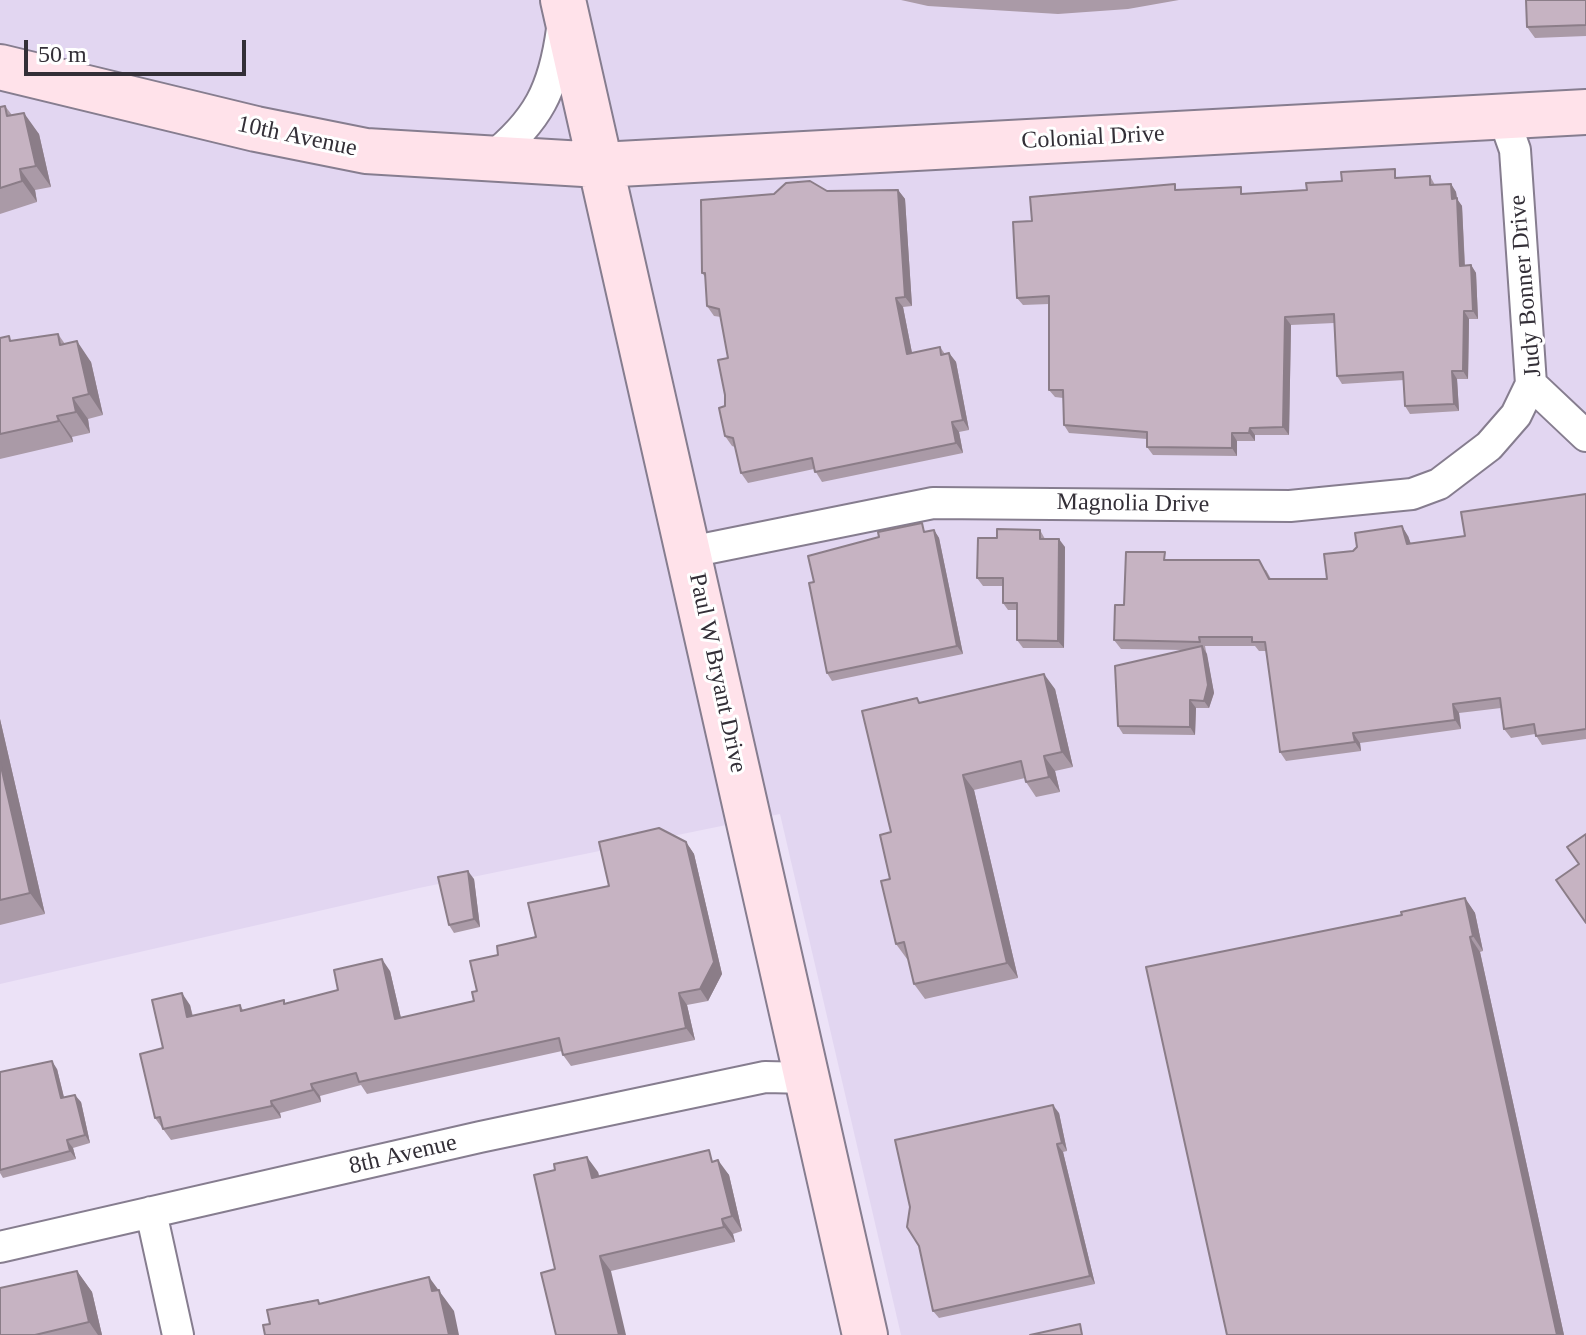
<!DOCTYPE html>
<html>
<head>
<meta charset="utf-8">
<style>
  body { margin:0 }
  #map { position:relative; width:1586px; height:1335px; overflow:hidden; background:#ece2f7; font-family:"Times New Roman",serif }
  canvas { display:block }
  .scale { position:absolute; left:24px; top:40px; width:222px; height:36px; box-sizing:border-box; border:4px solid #332f37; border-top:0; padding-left:10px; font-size:24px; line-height:28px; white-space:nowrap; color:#332f37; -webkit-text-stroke:6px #fff; paint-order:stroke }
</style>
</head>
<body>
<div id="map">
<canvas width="1586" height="1335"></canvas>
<div class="scale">50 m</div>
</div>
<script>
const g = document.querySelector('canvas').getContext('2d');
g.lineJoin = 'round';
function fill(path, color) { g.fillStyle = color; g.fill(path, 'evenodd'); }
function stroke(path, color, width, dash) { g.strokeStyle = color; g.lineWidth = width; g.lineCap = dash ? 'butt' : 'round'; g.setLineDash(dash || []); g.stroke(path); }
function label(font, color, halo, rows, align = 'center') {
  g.font = font + ' "Times New Roman",serif'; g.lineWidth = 6; g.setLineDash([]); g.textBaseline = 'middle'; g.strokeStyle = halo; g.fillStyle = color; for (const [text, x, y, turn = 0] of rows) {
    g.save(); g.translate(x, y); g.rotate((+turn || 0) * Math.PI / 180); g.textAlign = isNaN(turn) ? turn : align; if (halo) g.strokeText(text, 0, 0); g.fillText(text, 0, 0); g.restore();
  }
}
const built = new Path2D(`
  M 0,0 L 1586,0 L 1586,1335 L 901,1335 L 780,814 L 419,888 L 0,984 Z`);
const street = new Path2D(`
  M 1503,116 L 1515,150 L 1531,384 L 1586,436
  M 490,159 C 538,121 554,89 562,29
  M 690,552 L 933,503 L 1290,506 L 1412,494 L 1439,484 L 1489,446 L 1516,415 L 1531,384
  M 151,1212 L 178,1335
  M 0,1247 L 480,1137 L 765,1077 L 809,1078`);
const secondary = new Path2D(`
  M 563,0 L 865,1335
  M 0,67 L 256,129 L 366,151 L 600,165 L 1586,112`);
const wall = new Path2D(`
  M 901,0 L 1179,0 L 1128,9 L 1058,14 L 928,6 Z
  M 1586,0 L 1586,36 L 1535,38 L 1527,27 Z
  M 5,106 L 12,115 L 39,134 L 51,187 L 35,190 L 37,202 L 0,214 L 0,107 Z
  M 1430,176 L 1435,185 L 1451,184 L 1456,192 L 1457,199 L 1462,206 L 1465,265 L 1471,265 L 1476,273 L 1478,319 L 1469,319 L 1468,379 L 1457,379 L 1459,411 L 1410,414 L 1405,406 L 1404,380 L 1342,384 L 1337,376 L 1334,323 L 1291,325 L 1289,435 L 1255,435 L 1255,441 L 1237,441 L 1237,456 L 1153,455 L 1147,447 L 1147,439 L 1069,433 L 1064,425 L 1063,398 L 1055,397 L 1049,390 L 1049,304 L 1023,305 L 1017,298 L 1179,190 L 1246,194 L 1307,190 L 1400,178 Z
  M 898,190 L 905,199 L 912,306 L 903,307 L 912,353 L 940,347 L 945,354 L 949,353 L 956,362 L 969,430 L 959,432 L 963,453 L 822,482 L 814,469 L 748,483 L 741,473 L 735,447 L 732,446 L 725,436 L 725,406 L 728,358 L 721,317 L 714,316 L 707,306 L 706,278 L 702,273 L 827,191 Z
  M 58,334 L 65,344 L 91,362 L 103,415 L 88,419 L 90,433 L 72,437 L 73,442 L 0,459 L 0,338 L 13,341 Z
  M 1586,494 L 1586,739 L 1542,745 L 1535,734 L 1511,738 L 1504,729 L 1501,708 L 1459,713 L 1461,729 L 1360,743 L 1361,751 L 1286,761 L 1280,752 L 1267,651 L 1259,651 L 1255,646 L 1205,646 L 1214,693 L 1209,708 L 1196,708 L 1195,735 L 1123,734 L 1118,726 L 1183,650 L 1121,649 L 1114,640 L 1124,605 L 1170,560 L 1266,570 L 1271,579 L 1327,579 L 1353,551 L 1408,536 L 1411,544 L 1465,536 Z
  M 934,530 L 939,538 L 963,654 L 832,681 L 827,673 L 928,531 Z
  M 1040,530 L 1045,539 L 1065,547 L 1064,648 L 1023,648 L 1017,640 L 1017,610 L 1008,610 L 1003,603 L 1003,586 L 983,586 L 977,578 L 997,538 Z
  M 1055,689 L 1073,767 L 1055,771 L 1060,792 L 1036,797 L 1026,782 L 1025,778 L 974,790 L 1018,978 L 925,999 L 914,984 L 908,959 L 907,959 L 896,944 L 890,879 L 891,832 L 917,698 L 920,703 Z
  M 0,719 L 45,914 L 0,925 Z
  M 686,842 L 694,854 L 722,974 L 708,1001 L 687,1005 L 695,1040 L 571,1066 L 563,1055 L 562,1051 L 367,1094 L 361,1085 L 320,1096 L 321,1102 L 280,1113 L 281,1118 L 171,1140 L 155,1118 L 163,1048 L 190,1005 L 193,1016 L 240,1005 L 243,1010 L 286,1003 L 338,990 L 390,971 L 401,1018 L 474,1001 L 477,991 L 498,955 L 536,937 L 609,886 Z
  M 474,879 L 480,927 L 454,933 L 449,925 Z
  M 1465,898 L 1475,913 L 1483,951 L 1480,952 L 1564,1335 L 1227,1335 L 1402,915 Z
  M 57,1069 L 64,1097 L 81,1102 L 90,1143 L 73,1148 L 76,1159 L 3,1178 L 0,1173 L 0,1072 Z
  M 1059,1113 L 1067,1151 L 1063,1152 L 1095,1284 L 939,1318 L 933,1311 Z
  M 716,1161 L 729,1175 L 742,1231 L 733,1234 L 735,1242 L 611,1271 L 555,1269 L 598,1172 L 599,1176 Z
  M 77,1271 L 92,1292 L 102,1335 L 0,1335 Z`);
const shadedWall = new Path2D(`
  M 24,113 L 39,134 L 51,187 L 36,166 Z
  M 20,169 L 35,190 L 37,202 L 22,181 Z
  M 1451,184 L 1456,192 L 1457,199 L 1462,206 L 1465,273 L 1460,266 Z
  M 898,190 L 905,199 L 912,306 L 905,297 Z
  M 1471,265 L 1476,273 L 1478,319 L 1473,311 Z
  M 896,298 L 903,307 L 914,363 L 907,354 Z
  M 1464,311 L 1469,319 L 1468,379 L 1463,371 Z
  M 1285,317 L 1291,325 L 1289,435 L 1283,427 Z
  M 77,341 L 91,362 L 103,415 L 89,394 Z
  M 949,353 L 956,362 L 969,430 L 963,420 Z
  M 1452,371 L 1457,379 L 1459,411 L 1454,404 Z
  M 73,398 L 88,419 L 90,433 L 76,412 Z
  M 57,416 L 72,437 L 73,442 L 59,421 Z
  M 952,422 L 959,432 L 963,453 L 956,443 Z
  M 1250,428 L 1255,435 L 1255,441 L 1249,433 Z
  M 1232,433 L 1237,441 L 1237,456 L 1232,448 Z
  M 1402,526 L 1408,536 L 1414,553 L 1407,544 Z
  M 934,530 L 939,538 L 963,654 L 957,646 Z
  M 1059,539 L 1065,547 L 1064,648 L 1058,641 Z
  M 1202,646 L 1207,654 L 1214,693 L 1209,708 L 1204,701 Z
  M 1044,674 L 1055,689 L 1073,767 L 1062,752 Z
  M 1190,700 L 1196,708 L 1195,735 L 1190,727 Z
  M 1453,704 L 1459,713 L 1461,729 L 1455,720 Z
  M 0,719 L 45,914 L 30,893 L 0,762 Z
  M 1353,733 L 1360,743 L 1361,751 L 1355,742 Z
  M 1044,756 L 1055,771 L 1060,792 L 1049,777 Z
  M 963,775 L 974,790 L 1018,978 L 1007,963 Z
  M 686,842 L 694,854 L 722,974 L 708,1001 L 700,989 Z
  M 468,871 L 474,879 L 480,927 L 474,919 Z
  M 1465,898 L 1475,913 L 1483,951 L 1473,936 Z
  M 1470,937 L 1480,952 L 1564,1335 L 1557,1335 Z
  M 382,959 L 390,971 L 404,1031 L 395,1019 Z
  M 182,993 L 190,1005 L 195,1029 L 187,1017 Z
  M 679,993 L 687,1005 L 695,1040 L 686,1028 Z
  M 52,1061 L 57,1069 L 66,1106 L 61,1098 Z
  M 311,1084 L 320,1096 L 321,1102 L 313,1090 Z
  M 75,1095 L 81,1102 L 90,1143 L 85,1135 Z
  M 271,1101 L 280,1113 L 281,1118 L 272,1106 Z
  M 1053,1105 L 1059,1113 L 1067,1151 L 1062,1143 Z
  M 67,1140 L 73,1148 L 76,1159 L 70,1151 Z
  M 1057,1144 L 1063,1152 L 1095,1284 L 1090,1276 Z
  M 587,1157 L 598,1172 L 603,1193 L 592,1178 Z
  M 718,1160 L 729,1175 L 742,1231 L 732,1216 Z
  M 722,1219 L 733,1234 L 735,1242 L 724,1227 Z
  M 600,1256 L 611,1271 L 626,1335 L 619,1335 Z
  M 77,1271 L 92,1292 L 102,1335 L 98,1335 L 89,1322 Z
  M 429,1277 L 454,1311 L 459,1335 L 449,1335 L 432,1291 Z`);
const building = new Path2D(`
  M 1526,0 L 1586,0 L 1586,25 L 1527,27 Z
  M 5,106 L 7,116 L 24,113 L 36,166 L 20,169 L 22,181 L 0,188 L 0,107 Z
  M 1395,169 L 1395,178 L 1430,176 L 1430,185 L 1451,184 L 1452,199 L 1457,198 L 1460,266 L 1471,265 L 1473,311 L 1464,311 L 1463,371 L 1452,371 L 1454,404 L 1405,406 L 1403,372 L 1337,376 L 1334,314 L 1285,317 L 1283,427 L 1250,428 L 1249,433 L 1232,433 L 1232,448 L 1147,447 L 1147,432 L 1064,425 L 1063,390 L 1049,390 L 1049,296 L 1017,298 L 1013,222 L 1032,221 L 1030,197 L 1175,184 L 1175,190 L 1241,187 L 1241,194 L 1307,190 L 1306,183 L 1342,181 L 1341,172 Z
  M 810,181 L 827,191 L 898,190 L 905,297 L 896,298 L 907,354 L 940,347 L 941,355 L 949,353 L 963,420 L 952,422 L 956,443 L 815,472 L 812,458 L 741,473 L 733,438 L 725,436 L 719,408 L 725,406 L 725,395 L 718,360 L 728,358 L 719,309 L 707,306 L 705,273 L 702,273 L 701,200 L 774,194 L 786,183 Z
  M 58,334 L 60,345 L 77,341 L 89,394 L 73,398 L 76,412 L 57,416 L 59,421 L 0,434 L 0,338 L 9,336 L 10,341 Z
  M 1586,494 L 1586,729 L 1536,736 L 1534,724 L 1504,729 L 1500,698 L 1453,704 L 1455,720 L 1353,733 L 1355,742 L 1280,752 L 1265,642 L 1252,642 L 1252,637 L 1199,637 L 1200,642 L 1114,640 L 1115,605 L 1124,605 L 1126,552 L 1165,552 L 1164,560 L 1259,560 L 1269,579 L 1327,579 L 1324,554 L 1353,551 L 1357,547 L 1355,533 L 1402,526 L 1407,544 L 1465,536 L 1461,512 Z
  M 922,523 L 924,532 L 934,530 L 957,646 L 827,673 L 809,583 L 814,582 L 808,556 L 879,537 L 878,532 Z
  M 997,529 L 1040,530 L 1040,539 L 1059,539 L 1058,641 L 1017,640 L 1017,603 L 1003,603 L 1003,578 L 977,578 L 978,538 L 997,538 Z
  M 1202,646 L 1208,685 L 1204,701 L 1190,700 L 1190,727 L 1118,726 L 1115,666 Z
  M 1044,674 L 1062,752 L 1044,756 L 1049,777 L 1026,782 L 1021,761 L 963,775 L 1007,963 L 914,984 L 904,942 L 896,944 L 881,881 L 890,879 L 880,835 L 891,832 L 862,711 L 917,698 L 919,703 Z
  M 0,762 L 30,893 L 0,900 Z
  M 659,828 L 686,842 L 714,962 L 700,989 L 679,993 L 686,1028 L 563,1055 L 559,1038 L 359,1082 L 356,1073 L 311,1084 L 313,1090 L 271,1101 L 272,1106 L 163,1129 L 160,1117 L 155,1118 L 140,1054 L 163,1048 L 152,1000 L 182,993 L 187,1017 L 240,1005 L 241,1011 L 284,1000 L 284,1004 L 338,990 L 334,970 L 382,959 L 395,1019 L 474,1001 L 472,992 L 477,991 L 470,961 L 498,955 L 497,946 L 536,937 L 528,903 L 609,886 L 599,842 Z
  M 1586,834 L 1586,923 L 1556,880 L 1579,864 L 1567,847 Z
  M 468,871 L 474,919 L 449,925 L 438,877 Z
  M 1465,898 L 1473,936 L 1470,937 L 1557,1335 L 1227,1335 L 1146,967 L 1402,915 L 1401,912 Z
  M 52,1061 L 61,1098 L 75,1095 L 85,1135 L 67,1140 L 70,1151 L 0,1170 L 0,1072 Z
  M 1053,1105 L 1062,1143 L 1057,1144 L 1090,1276 L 933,1311 L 919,1246 L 907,1227 L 910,1207 L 895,1140 Z
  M 709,1150 L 712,1162 L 718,1160 L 732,1216 L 722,1219 L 724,1227 L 600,1256 L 619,1335 L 556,1335 L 541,1273 L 555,1269 L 534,1175 L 555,1170 L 554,1164 L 587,1157 L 592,1178 Z
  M 77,1271 L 89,1322 L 35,1335 L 0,1335 L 0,1288 Z
  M 429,1277 L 432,1291 L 439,1290 L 449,1335 L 265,1335 L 263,1325 L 270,1324 L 267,1310 L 318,1300 L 319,1304 Z
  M 1080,1324 L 1082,1335 L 1030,1335 Z`);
const streetNames = [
  ["10th Avenue",297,137,12],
  ["Colonial Drive",1093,138,-3],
  ["Judy Bonner Drive",1526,286,-95],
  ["Magnolia Drive",1133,504,1],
  ["Paul W Bryant Drive",717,673,78],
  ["8th Avenue",403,1155,-13]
];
fill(built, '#e2d6f1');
stroke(street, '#867d8f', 34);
stroke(secondary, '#867d8f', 48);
stroke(street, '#fff', 30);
stroke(secondary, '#ffe2ea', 44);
fill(wall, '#aa9aa7');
fill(shadedWall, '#8b7d88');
fill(building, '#c6b3c2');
stroke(building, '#8b7d88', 2);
label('24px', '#332f37', '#fff', streetNames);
</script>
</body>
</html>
